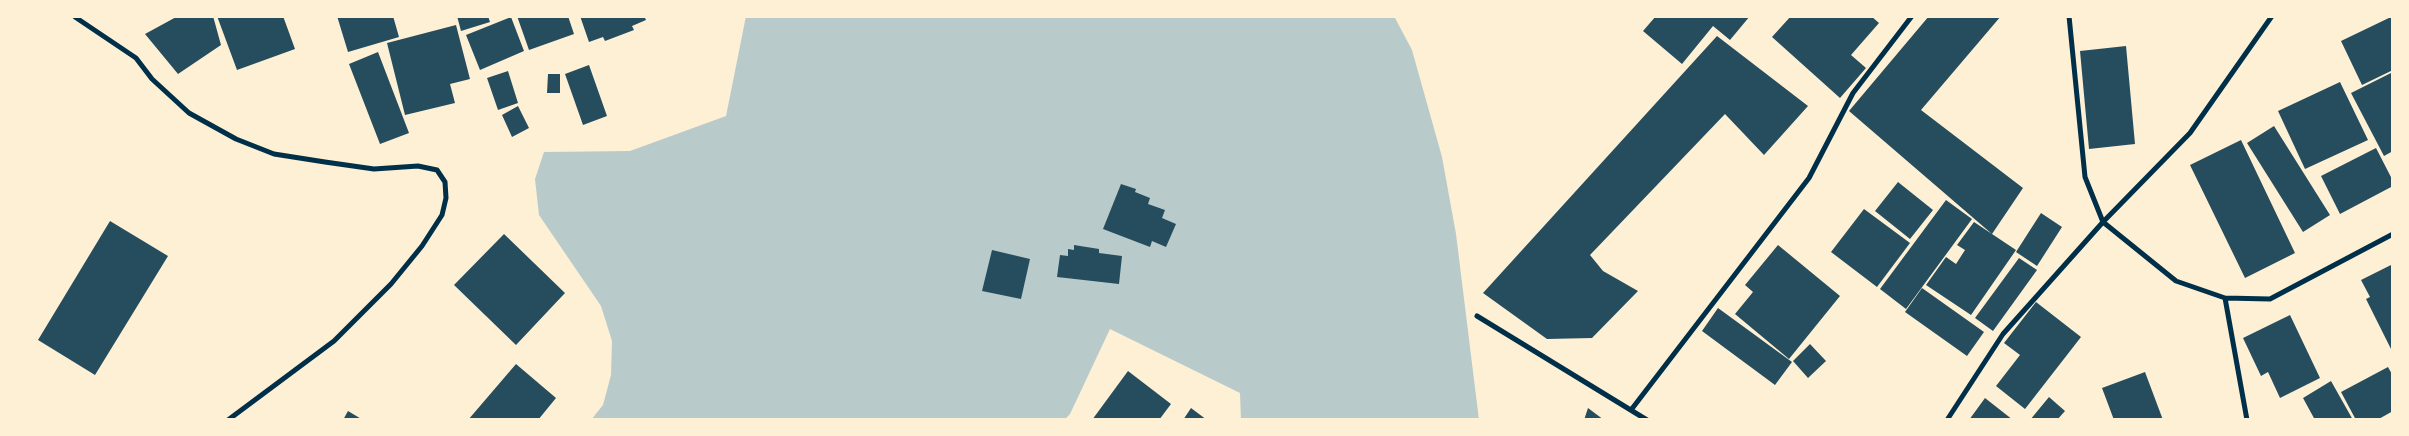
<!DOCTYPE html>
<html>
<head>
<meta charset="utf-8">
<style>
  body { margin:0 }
  #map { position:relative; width:2409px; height:436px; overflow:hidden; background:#fdf0d5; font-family:"PT Sans",sans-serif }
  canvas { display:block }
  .frame { position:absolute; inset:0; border:18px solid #fdf0d5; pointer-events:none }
</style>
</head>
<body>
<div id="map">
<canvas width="2409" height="436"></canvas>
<div class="frame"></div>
</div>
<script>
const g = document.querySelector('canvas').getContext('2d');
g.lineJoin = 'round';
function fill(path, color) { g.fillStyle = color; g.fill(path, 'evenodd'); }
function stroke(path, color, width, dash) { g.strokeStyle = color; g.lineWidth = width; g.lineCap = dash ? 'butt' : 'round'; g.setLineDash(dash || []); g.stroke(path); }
const green = new Path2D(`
  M 746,16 L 1394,16 L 1412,50 L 1442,157 L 1456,234 L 1479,420 L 1241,420 L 1240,393 L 1110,329 L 1070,414 L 1064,420 L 591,420 L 603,405 L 611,375 L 612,341 L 601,306 L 539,215 L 535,179 L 544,152 L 630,151 L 726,116 Z`);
const building = new Path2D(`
  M 178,16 L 213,16 L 221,45 L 178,74 L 145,34 Z
  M 217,16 L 283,16 L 295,49 L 237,70 Z
  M 337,16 L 393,16 L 399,37 L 348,52 Z
  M 457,16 L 488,16 L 490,22 L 461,31 Z
  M 517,16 L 568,16 L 574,34 L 529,50 Z
  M 580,16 L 644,16 L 646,20 L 632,26 L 634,30 L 605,41 L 603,37 L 589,42 Z
  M 1656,16 L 1750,16 L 1730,40 L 1713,26 L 1682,64 L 1643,31 Z
  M 1791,16 L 1871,16 L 1879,23 L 1851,55 L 1866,68 L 1840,98 L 1772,37 Z
  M 1929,16 L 2001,16 L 1921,110 L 2023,188 L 1992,234 L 1849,111 Z
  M 2393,16 L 2393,70 L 2362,85 L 2341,41 Z
  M 511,17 L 524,51 L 480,70 L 466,35 Z
  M 456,25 L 470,79 L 450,84 L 455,103 L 405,115 L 387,43 Z
  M 1717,36 L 1808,106 L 1764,155 L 1725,114 L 1590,255 L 1603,271 L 1638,291 L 1592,338 L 1547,339 L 1483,293 Z
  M 2126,46 L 2135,144 L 2089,149 L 2080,51 Z
  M 378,52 L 409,133 L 380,144 L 349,64 Z
  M 589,65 L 607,116 L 583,125 L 565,74 Z
  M 508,71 L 518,103 L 498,110 L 487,78 Z
  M 2393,72 L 2393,151 L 2384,156 L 2351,93 Z
  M 548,74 L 560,74 L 560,93 L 547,93 Z
  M 2340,82 L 2368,140 L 2305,169 L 2278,111 Z
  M 518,106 L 529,128 L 512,137 L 502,115 Z
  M 2274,126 L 2330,215 L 2303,232 L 2247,143 Z
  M 2241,140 L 2295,253 L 2245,278 L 2190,165 Z
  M 2376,148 L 2393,181 L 2393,186 L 2340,214 L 2321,176 Z
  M 1898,182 L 1933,210 L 1910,239 L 1875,211 Z
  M 1121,184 L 1136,189 L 1135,192 L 1150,198 L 1148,204 L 1165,210 L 1162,218 L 1176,224 L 1166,247 L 1152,241 L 1150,247 L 1103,229 Z
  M 1946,200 L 1972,219 L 1906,309 L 1880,289 Z
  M 1864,209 L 1910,243 L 1877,287 L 1831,252 Z
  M 2041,213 L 2062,227 L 2037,266 L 2016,252 Z
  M 110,221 L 168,256 L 95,375 L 38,340 Z
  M 1974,222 L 2016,250 L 1971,315 L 1926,285 L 1946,257 L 1956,264 L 1965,250 L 1957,245 Z
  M 504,234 L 565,293 L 516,345 L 454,285 Z
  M 1074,245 L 1099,249 L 1099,253 L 1122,256 L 1119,284 L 1057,277 L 1060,255 L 1068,256 L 1068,249 L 1074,250 Z
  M 1778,245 L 1840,296 L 1789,359 L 1735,314 L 1753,292 L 1745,285 Z
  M 992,250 L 1030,259 L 1021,299 L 982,291 Z
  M 2019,258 L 2037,270 L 1993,331 L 1975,318 Z
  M 2393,264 L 2393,353 L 2366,299 L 2370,297 L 2361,280 Z
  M 1922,288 L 1984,332 L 1967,356 L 1905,312 Z
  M 2036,302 L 2081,337 L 2025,409 L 1996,386 L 2020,355 L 2004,343 Z
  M 1718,308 L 1792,362 L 1775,385 L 1702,331 Z
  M 2290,315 L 2320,378 L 2280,398 L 2268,372 L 2261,376 L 2243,338 Z
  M 1810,344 L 1826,361 L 1808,378 L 1793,361 Z
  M 516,364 L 556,398 L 538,420 L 468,420 Z
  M 2388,367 L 2393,376 L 2393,411 L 2377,420 L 2356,420 L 2341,392 Z
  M 1128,371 L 1171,404 L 1159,420 L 1092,420 Z
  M 2145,372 L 2163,420 L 2114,420 L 2102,388 Z
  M 2331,381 L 2353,420 L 2315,420 L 2303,398 Z
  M 2049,397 L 2065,411 L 2057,420 L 2030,420 Z
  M 1985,398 L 2013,420 L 1969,420 Z
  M 1191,408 L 1207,420 L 1183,420 Z
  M 1588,408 L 1604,420 L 1584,420 Z
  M 348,411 L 363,420 L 343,420 Z`);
const minor = new Path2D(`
  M 79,16 L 75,17 L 136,58 L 152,79 L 189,113 L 236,139 L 274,154 L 325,162 L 374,169 L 418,166 L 437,170 L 445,182 L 446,198 L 442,215 L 422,246 L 391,284 L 334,341 L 228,420
  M 2069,16 L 2085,177 L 2103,222 L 2176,281 L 2225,298 L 2270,299 L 2393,234
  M 2225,298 L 2247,420
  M 1477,316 L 1647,420
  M 1631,410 L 1809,178 L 1853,93 L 1912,16
  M 1947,420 L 2003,334 L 2103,222 L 2190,133 L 2272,16`);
fill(green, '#b9caca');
fill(building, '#264d5e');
stroke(minor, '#003049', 5);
</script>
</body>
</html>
